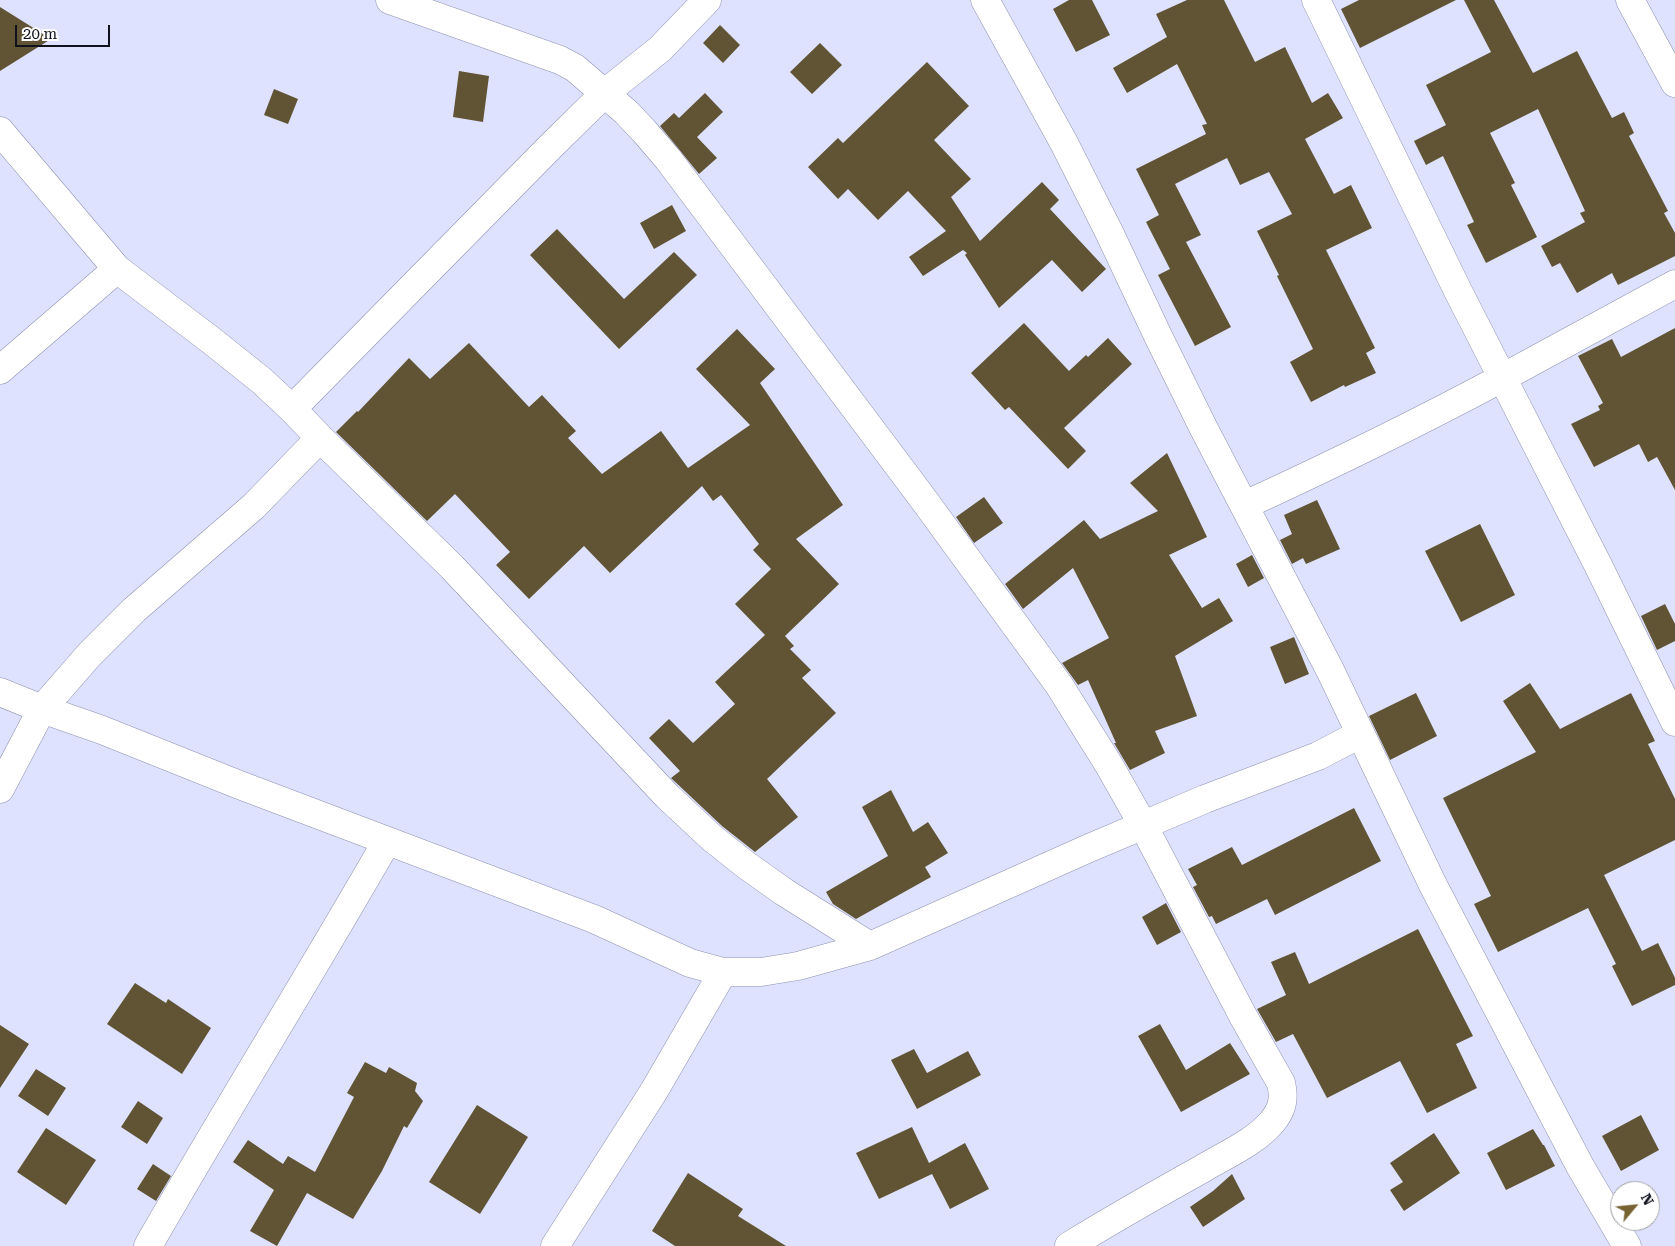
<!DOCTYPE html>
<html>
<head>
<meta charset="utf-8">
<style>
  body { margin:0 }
  #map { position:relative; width:1675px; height:1246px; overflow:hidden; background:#dee2fe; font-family:"Roboto Serif",serif }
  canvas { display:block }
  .north { position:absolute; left:1610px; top:1181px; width:50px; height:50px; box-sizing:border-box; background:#fff; border:1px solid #9fa0a4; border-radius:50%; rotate:62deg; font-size:14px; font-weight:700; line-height:20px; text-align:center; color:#0f111c }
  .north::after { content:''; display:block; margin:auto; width:18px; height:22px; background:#766331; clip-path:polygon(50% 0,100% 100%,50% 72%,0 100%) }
  .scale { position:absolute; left:15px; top:25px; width:95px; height:22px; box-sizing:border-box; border:2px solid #0f111c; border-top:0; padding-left:6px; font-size:15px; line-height:18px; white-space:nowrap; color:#0f111c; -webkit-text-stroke:4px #fff; paint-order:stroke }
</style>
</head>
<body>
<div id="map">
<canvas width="1675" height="1246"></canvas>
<div class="north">N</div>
<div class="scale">20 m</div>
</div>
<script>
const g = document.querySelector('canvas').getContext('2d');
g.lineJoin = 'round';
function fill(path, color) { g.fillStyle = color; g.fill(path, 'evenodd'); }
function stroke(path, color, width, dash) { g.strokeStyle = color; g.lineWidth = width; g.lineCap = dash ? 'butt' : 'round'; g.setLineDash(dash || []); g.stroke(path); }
const building = new Path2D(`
  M 1069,0 L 1092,0 L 1110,35 L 1076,52 L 1053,9 Z
  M 1187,0 L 1224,0 L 1255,62 L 1285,47 L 1312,103 L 1328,93 L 1343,118 L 1305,139 L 1334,194 L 1351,185 L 1372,228 L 1326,250 L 1375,348 L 1366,353 L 1376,373 L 1345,387 L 1344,385 L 1311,402 L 1290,362 L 1313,349 L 1277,276 L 1279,275 L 1257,231 L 1292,214 L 1269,172 L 1240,185 L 1227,158 L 1175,184 L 1201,235 L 1186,242 L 1231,327 L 1195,346 L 1158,275 L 1170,269 L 1146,222 L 1159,215 L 1136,169 L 1206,134 L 1202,125 L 1207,124 L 1177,64 L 1127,93 L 1113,68 L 1167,37 L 1156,14 Z
  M 1359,0 L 1456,0 L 1360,48 L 1341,9 Z
  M 1464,0 L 1494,0 L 1533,73 L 1577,51 L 1612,118 L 1624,112 L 1634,133 L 1629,136 L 1668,211 L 1664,213 L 1675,233 L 1675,256 L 1618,285 L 1612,273 L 1577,293 L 1560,263 L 1552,267 L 1541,246 L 1585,222 L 1580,213 L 1585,211 L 1538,109 L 1490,133 L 1515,183 L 1511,185 L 1537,237 L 1486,263 L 1467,225 L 1474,222 L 1443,156 L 1426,165 L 1414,141 L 1446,125 L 1426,85 L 1491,52 Z
  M 0,7 L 51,39 L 0,71 Z
  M 720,25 L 740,45 L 723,63 L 703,43 Z
  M 820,43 L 842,65 L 812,94 L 790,72 Z
  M 927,62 L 969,106 L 934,140 L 971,179 L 951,197 L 980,241 L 1042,182 L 1059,200 L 1050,209 L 1106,269 L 1082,292 L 1052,260 L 999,308 L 965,255 L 967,253 L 963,250 L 923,276 L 909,257 L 946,231 L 908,191 L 878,220 L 848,189 L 838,199 L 808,167 L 838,138 L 843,143 Z
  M 459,71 L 489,76 L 483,122 L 453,117 Z
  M 274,89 L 298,99 L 288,124 L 264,115 Z
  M 705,93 L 723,112 L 697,137 L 717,158 L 699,174 L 660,126 L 674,113 L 679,118 Z
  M 672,205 L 686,231 L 654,249 L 640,223 Z
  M 557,229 L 624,299 L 674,252 L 697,275 L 619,349 L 530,255 Z
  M 1024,323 L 1069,371 L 1086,355 L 1088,357 L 1108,338 L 1132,364 L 1064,428 L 1086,451 L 1068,469 L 1009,407 L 1005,410 L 971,373 Z
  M 1675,328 L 1675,490 L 1657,457 L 1648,462 L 1639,444 L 1594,467 L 1571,424 L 1600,410 L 1598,406 L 1603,403 L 1578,356 L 1612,339 L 1621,357 Z
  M 737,329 L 775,369 L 760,383 L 843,505 L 796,539 L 839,584 L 785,636 L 794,646 L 790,649 L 811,670 L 802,678 L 836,713 L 767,779 L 798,817 L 755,852 L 722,826 L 671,778 L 680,771 L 649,738 L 669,719 L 693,743 L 735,704 L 715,682 L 765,635 L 735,604 L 771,569 L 753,550 L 759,544 L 721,495 L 713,501 L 702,486 L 610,573 L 584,546 L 529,599 L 496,565 L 510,552 L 455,494 L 427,521 L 336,432 L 357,411 L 358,412 L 409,358 L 430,379 L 469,343 L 529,407 L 542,395 L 576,431 L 568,438 L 602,474 L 661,431 L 688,468 L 750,425 L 696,369 Z
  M 1167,453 L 1207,537 L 1169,555 L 1202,608 L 1219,598 L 1233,621 L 1175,656 L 1197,716 L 1155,731 L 1165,753 L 1130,770 L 1114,743 L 1116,743 L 1088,680 L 1078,685 L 1062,663 L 1109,638 L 1073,568 L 1023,609 L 1005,584 L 1084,520 L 1100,539 L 1158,511 L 1130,483 Z
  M 984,497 L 1003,523 L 974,543 L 956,517 Z
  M 1317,500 L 1340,549 L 1306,564 L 1303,558 L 1292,564 L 1280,540 L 1292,534 L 1284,515 Z
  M 1480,524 L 1515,595 L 1461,622 L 1425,551 Z
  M 1252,555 L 1264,578 L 1248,587 L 1236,564 Z
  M 1665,604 L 1675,624 L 1675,641 L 1657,650 L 1641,616 Z
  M 1294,637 L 1309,674 L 1285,684 L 1270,647 Z
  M 1530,683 L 1560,729 L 1631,693 L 1655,741 L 1648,744 L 1675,799 L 1675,840 L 1604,875 L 1642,951 L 1658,943 L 1675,978 L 1675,985 L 1632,1006 L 1612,966 L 1616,964 L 1588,908 L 1498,952 L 1474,904 L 1491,896 L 1443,798 L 1536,752 L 1503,701 Z
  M 1416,693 L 1437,736 L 1390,760 L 1369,716 Z
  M 891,790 L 913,832 L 928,822 L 948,853 L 925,867 L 931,877 L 856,919 L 833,904 L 826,892 L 888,856 L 862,807 Z
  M 1354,808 L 1381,861 L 1275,915 L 1267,899 L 1216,924 L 1212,916 L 1209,917 L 1193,887 L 1197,885 L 1188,869 L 1232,847 L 1242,865 Z
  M 1166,903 L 1181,932 L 1157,945 L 1142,917 Z
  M 1418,929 L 1473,1036 L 1456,1044 L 1477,1088 L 1427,1113 L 1400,1061 L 1327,1098 L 1293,1034 L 1276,1042 L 1257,1009 L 1286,995 L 1271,962 L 1295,952 L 1309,984 Z
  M 135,983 L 166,1003 L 168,999 L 211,1028 L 182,1074 L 107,1024 Z
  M 1160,1024 L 1186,1070 L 1230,1043 L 1250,1074 L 1181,1112 L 1138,1036 Z
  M 0,1025 L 29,1044 L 0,1088 Z
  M 914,1049 L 927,1073 L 968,1051 L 981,1075 L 917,1109 L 891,1060 Z
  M 365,1062 L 386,1073 L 389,1067 L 417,1083 L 415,1091 L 423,1101 L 407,1128 L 404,1126 L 382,1171 L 353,1219 L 307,1193 L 277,1246 L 250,1231 L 274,1190 L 233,1162 L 248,1140 L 283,1164 L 288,1156 L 315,1172 L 354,1097 L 347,1093 Z
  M 36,1069 L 66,1088 L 48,1116 L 18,1096 Z
  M 138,1101 L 163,1118 L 147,1144 L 121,1127 Z
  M 477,1105 L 528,1137 L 480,1214 L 429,1182 Z
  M 1641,1115 L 1659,1150 L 1621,1171 L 1602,1136 Z
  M 912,1127 L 929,1163 L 965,1143 L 989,1189 L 950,1209 L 932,1174 L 879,1199 L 856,1153 Z
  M 46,1128 L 96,1160 L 66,1205 L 17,1172 Z
  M 1533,1129 L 1543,1145 L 1544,1145 L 1555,1166 L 1506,1190 L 1487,1153 Z
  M 1434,1133 L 1460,1173 L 1404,1211 L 1390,1190 L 1403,1182 L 1390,1163 Z
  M 153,1164 L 171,1176 L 156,1201 L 137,1189 Z
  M 688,1173 L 743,1209 L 738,1216 L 786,1246 L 675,1246 L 652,1231 Z
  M 1232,1174 L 1245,1199 L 1203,1227 L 1190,1207 L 1213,1191 Z`);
const minor = new Path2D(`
  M 390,0 L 560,60 L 575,68 L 626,112 L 644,131 L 668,159 L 921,496 L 1059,685 L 1109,765 L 1143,825 L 1243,1016 L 1281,1083 C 1285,1099 1282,1110 1272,1122 C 1254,1143 1225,1155 1202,1169 C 1157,1194 1113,1219 1069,1246
  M 985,0 L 1064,143 L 1109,232 L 1159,338 L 1204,429 L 1330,670 L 1433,885 L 1580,1166 L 1627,1246
  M 1316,0 L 1458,291 L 1598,565 L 1675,722
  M 1630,0 L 1675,83
  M 0,131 L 117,269 L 212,341 L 262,381 L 292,409 L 320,438 L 452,567 L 667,796 L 712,838 L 746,865 L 784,892 L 870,946
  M 0,370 L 117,269
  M 292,409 L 550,147 L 605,93 L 660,49 L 707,0
  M 320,438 L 254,506 L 134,610 L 89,655 L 42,709 L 102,730 L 237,784 L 594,919 L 690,963 L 723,972 L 761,972 L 798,966 L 870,946 L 1087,849 L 1205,799 L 1318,756 L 1360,734
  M 1245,505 C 1332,465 1418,423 1502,378 C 1560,347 1617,315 1675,284
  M 148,1246 C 226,1110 309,977 387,841
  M 555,1246 L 654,1091 L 723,972`);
const tertiary = new Path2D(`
  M 0,692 L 42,709 L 0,789`);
fill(building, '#605435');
stroke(minor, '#8d91b2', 29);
stroke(tertiary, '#8d91b2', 29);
stroke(minor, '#fff', 28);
stroke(tertiary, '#fff', 28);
</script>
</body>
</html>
